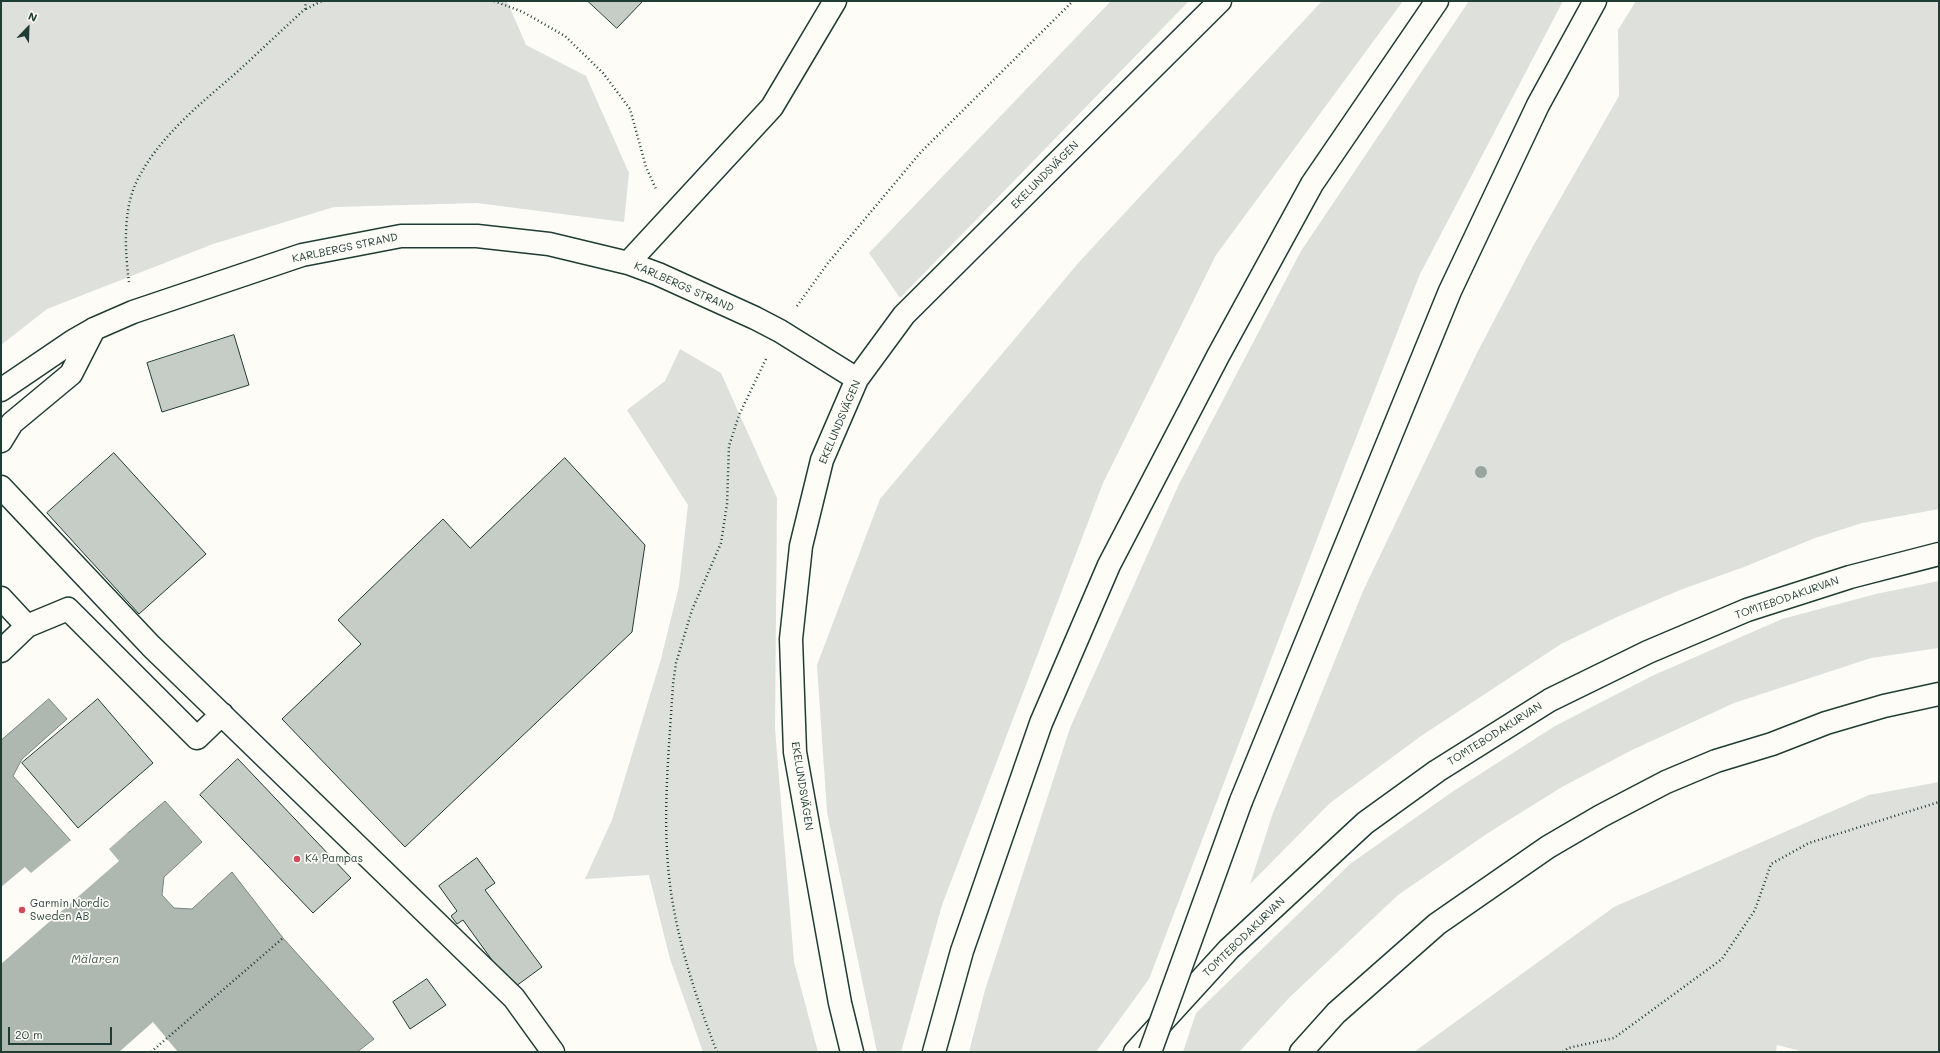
<!DOCTYPE html>
<html>
<head>
<meta charset="utf-8">
<style>
  body { margin:0 }
  #map { position:relative; width:1940px; height:1053px; overflow:hidden; background:#fdfcf7; font-family:Mali,sans-serif }
  canvas { display:block }
  .frame { position:absolute; inset:0; border:2px solid #1f3d34; pointer-events:none }
  .north { position:absolute; left:8px; top:8px; width:40px; height:40px; -webkit-text-stroke:3px #fdfcf7; paint-order:stroke; rotate:23deg; font-size:11px; font-weight:700; line-height:16px; text-align:center; color:#1f3d34 }
  .north::after { content:''; display:block; margin:auto; width:14px; height:18px; background:#1f3d34; clip-path:polygon(50% 0,100% 100%,50% 72%,0 100%) }
  .scale { position:absolute; left:8px; top:1027px; width:104px; height:18px; box-sizing:border-box; border:2px solid #1f3d34; border-top:0; padding-left:5px; font-size:12px; line-height:14px; white-space:nowrap; color:#1f3d34; -webkit-text-stroke:3px #fdfcf7; paint-order:stroke }
</style>
</head>
<body>
<div id="map">
<canvas width="1940" height="1053"></canvas>
<div class="frame"></div>
<div class="north">N</div>
<div class="scale">20 m</div>
</div>
<script>
const g = document.querySelector('canvas').getContext('2d');
g.lineJoin = 'round';
function fill(path, color) { g.fillStyle = color; g.fill(path, 'evenodd'); }
function stroke(path, color, width, dash) { g.strokeStyle = color; g.lineWidth = width; g.lineCap = dash ? 'butt' : 'round'; g.setLineDash(dash || []); g.stroke(path); }
function label(font, color, halo, rows, align = 'center') {
  g.font = font + ' Mali,sans-serif'; g.lineWidth = 3.5; g.setLineDash([]); g.textBaseline = 'middle'; g.strokeStyle = halo; g.fillStyle = color; for (const [text, x, y, turn = 0] of rows) {
    g.save(); g.translate(x, y); g.rotate((+turn || 0) * Math.PI / 180); g.textAlign = isNaN(turn) ? turn : align; if (halo) g.strokeText(text, 0, 0); g.fillText(text, 0, 0); g.restore();
  }
}
const green = new Path2D(`
  M 1,1 L 507,1 L 526,45 L 586,76 L 629,173 L 624,222 L 477,203 L 334,207 L 213,244 L 47,309 L 1,345 Z
  M 1111,1 L 1189,1 L 900,298 L 869,253 Z
  M 1322,1 L 1403,1 L 1216,255 L 1103,483 L 942,905 L 901,1052 L 877,1052 L 827,812 L 817,665 L 880,499 L 1080,261 Z
  M 1469,1 L 1563,1 L 1420,274 L 1338,484 L 1149,979 L 1096,1052 L 969,1052 L 985,990 L 1070,728 L 1179,484 L 1301,251 Z
  M 1636,1 L 1939,1 L 1939,509 L 1862,523 L 1815,538 L 1744,567 L 1680,590 L 1619,616 L 1561,644 L 1421,736 L 1330,803 L 1250,884 L 1273,813 L 1363,591 L 1477,353 L 1532,248 L 1619,96 L 1618,30 Z
  M 680,349 L 721,373 L 777,498 L 775,729 L 794,962 L 818,1052 L 703,1052 L 670,959 L 649,875 L 585,879 L 612,820 L 661,659 L 679,586 L 688,505 L 627,410 L 665,381 Z
  M 1939,581 L 1939,648 L 1871,658 L 1734,703 L 1630,751 L 1562,787 L 1488,833 L 1398,895 L 1289,998 L 1239,1052 L 1183,1052 L 1196,1013 L 1350,864 L 1452,792 L 1555,726 L 1652,676 L 1782,619 L 1876,594 Z
  M 1939,782 L 1939,1052 L 1804,1052 L 1777,1045 L 1776,1052 L 1414,1052 L 1614,907 L 1869,795 Z`);
const water = new Path2D(`
  M 49,699 L 67,719 L 22,759 L 13,776 L 71,841 L 129,832 L 165,801 L 202,842 L 164,877 L 162,895 L 174,908 L 192,909 L 232,872 L 283,938 L 374,1039 L 357,1052 L 1,1052 L 1,738 L 2,739 Z`);
const pier = new Path2D(`
  M 109,809 L 129,829 L 135,824 L 136,825 L 109,849 L 119,861 L 1,964 L 1,887 L 25,867 L 31,873 Z
  M 153,1022 L 178,1052 L 119,1052 Z`);
const building = new Path2D(`
  M 588,1 L 643,1 L 617,28 Z
  M 234,335 L 249,385 L 162,412 L 147,363 Z
  M 114,453 L 206,554 L 139,614 L 47,513 Z
  M 565,458 L 645,545 L 632,632 L 405,847 L 282,719 L 361,644 L 338,620 L 443,519 L 470,548 Z
  M 98,699 L 153,763 L 78,828 L 22,763 Z
  M 238,759 L 351,878 L 313,913 L 200,795 Z
  M 477,858 L 495,883 L 485,890 L 542,967 L 512,989 L 487,964 L 492,960 L 463,920 L 457,924 L 451,916 L 457,911 L 439,886 Z
  M 427,979 L 446,1005 L 410,1029 L 393,1002 Z`);
const path = new Path2D(`
  M 494,1 L 523,12 L 565,36 L 603,73 L 630,109 L 646,167 L 656,189
  M 306,9 L 322,1
  M 129,282 C 125,252 123,214 135,185 C 156,139 199,105 236,73 C 259,52 282,30 305,9 L 306,1
  M 797,306 L 828,263 L 921,152 L 1073,1
  M 151,1052 L 283,938
  M 717,1052 C 697,1000 679,947 671,892 C 661,824 669,752 673,684 L 676,663 L 692,610 L 721,543 L 727,504 L 729,446 L 739,415 L 767,357
  M 1563,1052 L 1568,1048 L 1614,1038 L 1722,959 L 1755,910 L 1771,864 L 1809,843 L 1939,802`);
const minor = new Path2D(`
  M 628,263 L 772,107 L 835,1
  M 1,390 L 73,341 L 94,329 L 133,312 L 302,255 L 401,236 L 477,236 L 549,244 L 628,263 L 658,274 L 755,318 L 780,331 L 857,379
  M 1,441 L 12,423 L 71,374 L 94,329
  M 1,487 L 151,646 L 514,998 L 553,1052
  M 1,598 L 27,626
  M 1,651 L 27,626 L 68,609 L 197,738 L 222,714
  M 852,1052 L 840,1003 L 795,752 L 791,639 L 801,546 L 822,460 L 857,379 L 904,315 L 1220,1`);
const highway = new Path2D(`
  M 1241,801 L 1450,291 L 1538,105 L 1595,1
  M 934,1052 L 962,951 L 1041,723 L 1109,565 L 1218,356 L 1312,184 L 1437,1
  M 1135,1052 L 1229,949 L 1365,823 L 1437,771 L 1550,700 L 1648,652 L 1747,610 L 1850,577 L 1939,554
  M 1301,1052 L 1336,1013 L 1437,924 L 1548,847 L 1601,816 L 1666,782 L 1716,761 L 1772,744 L 1826,723 L 1884,706 L 1939,694`);
const highwayBridge = new Path2D(`
  M 1150,1052 L 1241,801`);
const trees = [
  [1481,472]
];
const markers = [
  [297,859,4,"#d1495b"],
  [22,910,4,"#d1495b"]
];
const streetNames = [
  ["EKELUNDSVÄGEN",1045,175,-45],
  ["KARLBERGS STRAND",345,248,-12],
  ["KARLBERGS STRAND",684,287,24],
  ["EKELUNDSVÄGEN",840,422,-67],
  ["TOMTEBODAKURVAN",1787,598,-19],
  ["TOMTEBODAKURVAN",1495,734,-32],
  ["EKELUNDSVÄGEN",802,786,81],
  ["TOMTEBODAKURVAN",1244,937,-44]
];
const poiNames = [
  ["K4 Pampas",305,859],
  ["Garmin Nordic",30,904],
  ["Sweden AB",30,917]
];
const waterNames = [
  ["Mälaren",95,959]
];
fill(green, '#dde0db');
fill(water, '#aeb8b1');
stroke(water, '#75877f', 1);
fill(pier, '#fdfcf7');
fill(building, '#c6cdc7');
stroke(building, '#1f3d34', 1);
stroke(minor, '#1f3d34', 25);
stroke(highway, '#1f3d34', 25);
stroke(path, '#1f3d34', 2.5, [1, 3]);
stroke(minor, '#fdfcf7', 22);
stroke(highway, '#fdfcf7', 22);
stroke(highwayBridge, '#1f3d34', 25, []);
stroke(highwayBridge, '#fdfcf7', 22);
g.fillStyle = '#98a59e';
for (const [x, y] of trees) { g.beginPath(); g.arc(x, y, 6, 0, 2 * Math.PI); g.fill(); }
for (const [x, y, r, color] of markers) { const dot = new Path2D(); dot.arc(x, y, r, 0, 2 * Math.PI); g.fillStyle = color; g.fill(dot); stroke(dot, '#fdfcf7', 1.5); }
label('11px', '#1f3d34', '#fdfcf7', streetNames);
label('11px', '#1f3d34', '#fdfcf7', poiNames, 'left');
label('italic 12px', '#435c53', '#fdfcf7', waterNames);
</script>
</body>
</html>
